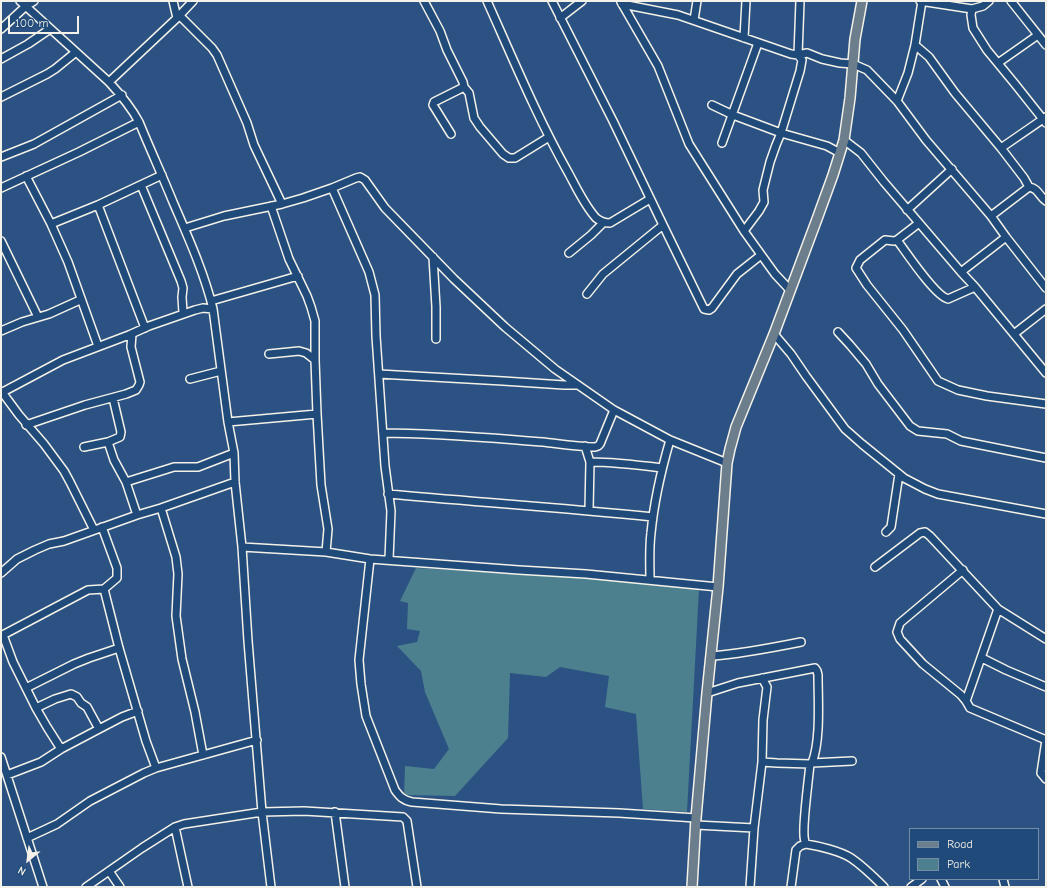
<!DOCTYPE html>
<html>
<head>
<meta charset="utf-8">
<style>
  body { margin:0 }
  #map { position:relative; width:1047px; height:888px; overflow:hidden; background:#2b5282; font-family:"Comic Neue",sans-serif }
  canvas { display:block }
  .frame { position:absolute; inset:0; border:2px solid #f4f1e8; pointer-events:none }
  .legend { position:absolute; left:909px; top:828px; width:130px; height:52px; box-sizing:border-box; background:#1f4a7a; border:1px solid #748da6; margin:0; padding:5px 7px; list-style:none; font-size:12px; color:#f4f1e8 }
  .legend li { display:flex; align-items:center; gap:8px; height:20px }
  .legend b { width:20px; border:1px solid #748da6 }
  .north { position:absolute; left:8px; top:840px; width:40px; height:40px; -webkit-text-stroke:3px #1f4a7a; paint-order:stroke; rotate:209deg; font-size:11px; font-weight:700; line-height:16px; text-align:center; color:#f4f1e8 }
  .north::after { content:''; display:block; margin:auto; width:14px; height:18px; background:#f4f1e8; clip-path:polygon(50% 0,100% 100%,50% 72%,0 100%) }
  .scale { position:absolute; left:8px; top:16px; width:71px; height:18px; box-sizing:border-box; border:2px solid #f4f1e8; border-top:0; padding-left:5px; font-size:12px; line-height:14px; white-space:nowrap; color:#f4f1e8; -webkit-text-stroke:3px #1f4a7a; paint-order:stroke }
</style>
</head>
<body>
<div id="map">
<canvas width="1047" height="888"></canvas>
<div class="frame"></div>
<ul class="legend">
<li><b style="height:5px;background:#6c7d8b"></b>Road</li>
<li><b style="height:11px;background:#4c808e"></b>Park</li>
</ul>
<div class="north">N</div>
<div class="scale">100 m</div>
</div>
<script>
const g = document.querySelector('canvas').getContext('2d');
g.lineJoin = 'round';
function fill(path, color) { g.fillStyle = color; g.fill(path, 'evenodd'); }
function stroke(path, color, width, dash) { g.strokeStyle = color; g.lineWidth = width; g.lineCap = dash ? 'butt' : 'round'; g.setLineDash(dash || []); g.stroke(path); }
const green = new Path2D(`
  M 416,568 L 603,579 L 699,589 L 687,812 L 643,809 L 636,714 L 605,707 L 609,676 L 560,667 L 546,677 L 510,673 L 508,738 L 455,796 L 404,795 L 405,766 L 434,769 L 449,749 L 425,692 L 421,671 L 397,646 L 417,642 L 420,631 L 407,629 L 408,603 L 400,601 Z`);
const minor = new Path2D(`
  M 20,1 L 109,82 C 121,95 131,107 139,122 C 150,149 162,175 173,202 C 188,237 204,272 213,309 L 228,422 L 234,453 L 235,482 L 242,547 L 248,641 L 262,812 L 271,887
  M 173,1 L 177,18
  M 424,1 L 440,31 L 447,50 L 463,82 L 464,87 L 469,93 L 474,118 L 480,127 L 503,154 L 509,158 L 515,158 L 549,137
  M 487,1 C 513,59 538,119 569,174 C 577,189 585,206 596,218 C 601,222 604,223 610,223 L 650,199
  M 552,1 L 613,121 L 663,225 L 704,309 L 709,310 L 712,308 L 737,274 L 761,255
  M 920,1 L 972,9 L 983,6 L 989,1
  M 1011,1 L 1046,45
  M 621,2 L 658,66 L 689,144 L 744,231 L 775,274 L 790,290
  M 622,4 L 678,15 L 791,54 L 798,55 L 807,53 L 822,59 L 840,63 L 853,64 L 867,70 L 897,101 L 926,140 L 991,216 L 1006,237 L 1046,288
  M 972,9 L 971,15 L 973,28 L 987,50 L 1015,84 L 1046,123
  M 179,15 L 212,48 L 217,55 L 247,123 L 254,145 L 282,204
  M 560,18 L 582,1
  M 694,20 L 697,1
  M 1,29 L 26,6 L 34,1
  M 744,38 L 746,1
  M 915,45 L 929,57 L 955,93 L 1001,148 L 1024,178 L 1029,187 C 1039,189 1038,195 1046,201
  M 1,59 L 28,44 L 50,29
  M 998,63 L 1038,35
  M 109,82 L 177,18 L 193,1
  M 1,97 L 47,74 L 55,69 L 76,52
  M 897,101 L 908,73 L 915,45 L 922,1
  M 712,105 L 733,115 L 781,133 L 827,146 L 840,153
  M 451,134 L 433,105 L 434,102 L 464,87
  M 844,140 L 861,153 L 884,182 L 961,272 L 975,287 L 1046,373
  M 722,143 L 758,43
  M 1001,148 L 1046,117
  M 1,157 L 34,144 L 122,95
  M 26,176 L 51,224 L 68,262 L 98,346
  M 141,185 L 181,281 L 183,288 L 182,297 L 183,313
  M 1,188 L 79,152 L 139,122
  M 332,188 L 369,272 L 375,295 L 376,336 L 385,466 L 391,511 L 389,559
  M 98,205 L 145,328
  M 271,206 L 289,259 L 307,296 L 311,307 L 315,321 L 315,360 L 317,414 L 321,485 L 328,529 L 326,552
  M 907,210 L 952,169
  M 991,216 L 1029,187
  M 919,223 L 897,240 L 894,241 L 885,240 L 860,260 L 856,268 L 867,285 L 903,330 L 938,381 L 958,390 L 987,396 L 1046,404
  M 51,224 L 98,205 L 162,175
  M 185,228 L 224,216 L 282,204 L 303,198 L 332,188 L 356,178 L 360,177 L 365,180 L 385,208 L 454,279 L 505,327 L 555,369 L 614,410 L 670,440 L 727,463
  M 744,231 L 759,211 L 764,202 L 763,190 L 770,162 L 776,145 L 781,133 L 800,71 L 802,60 L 798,55 L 800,1
  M 897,240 C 906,252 935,296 948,299 L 975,287
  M 1,241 L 38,317
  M 569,253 L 591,235 L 603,223
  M 433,257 L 436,307 L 436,339
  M 961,272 L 1006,237
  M 587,294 L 603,274 L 663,225
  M 211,301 L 298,276
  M 1,331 L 22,322 L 49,314 L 80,300
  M 838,332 L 850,345 L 866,364 L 878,384 L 910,426 L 918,431 L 947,434 L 961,441 L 1046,458
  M 774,334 L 791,354 L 806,376 L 845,429 L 862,444 L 904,478 L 925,489 L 938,494 L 1046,514
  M 1014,334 L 1046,309
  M 269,354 L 299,351 L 306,353 L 315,360
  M 379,374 L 503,381 L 564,385 L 577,385
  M 190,379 L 221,371
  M 2,392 L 19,415 L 44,444 L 64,471 L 70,482 L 94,530
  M 1,393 L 63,360 L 129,335 L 149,326 L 195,310 L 203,308 L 213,309
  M 228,422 L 317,414
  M 26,425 L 85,405 L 126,394 L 136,390 L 139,385 L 140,382 L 131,347 L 132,334
  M 383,433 C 437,433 490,438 543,442 C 560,444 577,447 595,447 L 598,446 L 600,444 L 614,410
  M 108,442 L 114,460 L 126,482 L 137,515
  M 585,446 L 590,462 L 589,510
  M 84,447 L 108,442 L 120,437 L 121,432 L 113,398
  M 590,462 C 614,462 638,465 662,468
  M 126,482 L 174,467 L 198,467 L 234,453
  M 388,494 C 477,502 565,508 653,517
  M 161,508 L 176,557 L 178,574 L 176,616 L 182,659 L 195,712 L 203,755
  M 886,532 L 891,527 L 899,474
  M 242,547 L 326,552 L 370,559 L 519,570 L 586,574 L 718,587
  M 370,559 L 359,660 L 361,684 L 366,716 L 395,790 C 400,797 403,800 412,802 L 501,809 L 619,813 L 696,818
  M 875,567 L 920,533 L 925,532 L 930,536 L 998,609 L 1046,639
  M 963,570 L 900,623 L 897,632 L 900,639 L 923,664 L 961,695 L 966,701 L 970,708 L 1046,740
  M 1,573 L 17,559 L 35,550 L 49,544 L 64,541 L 137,515 L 161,508 L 235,482
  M 650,580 C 650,564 649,549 651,533 C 654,502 661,471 670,440
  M 104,589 L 119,648 L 146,741 L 156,768
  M 3,635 L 13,662 L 36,708 L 47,727 L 61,749
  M 1,636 L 88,590 L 104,589 L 117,578 L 117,568 L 102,527
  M 711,656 C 741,654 771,648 801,642
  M 982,658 L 1006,670 L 1046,687
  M 26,688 L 74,664 L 89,658 L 119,648
  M 707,693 L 738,683 L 815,668 L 817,671 L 818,675 C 818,700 821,740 812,763
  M 966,701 L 998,609
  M 36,708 L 55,699 L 71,694 L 77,697 L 81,703 L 87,707 L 99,729
  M 1046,740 L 1041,773 L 1046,779
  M 1,757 L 43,887
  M 762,762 L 777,763 L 810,764 L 812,763 L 852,761
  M 7,775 L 41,762 L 61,749 L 99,729 L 122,717 L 138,711
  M 335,812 L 345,887
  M 696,825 L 754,828
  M 175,827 L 188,887
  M 27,838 L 57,824 L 90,801 L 144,773 L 156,768 L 257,740
  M 806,844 C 803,839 804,832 804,826 C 805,805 808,784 810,764
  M 109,871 L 120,887
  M 941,879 L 945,887
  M 1003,879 L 1005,887
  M 86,887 L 142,848 L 175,827 L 184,824 L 262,812 L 304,811 L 403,817 L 407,821 L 417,887
  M 750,887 L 754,828 L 762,762 L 763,720 L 767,687 L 762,678
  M 791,887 L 796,850 L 800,846 L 806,844 C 819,846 840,851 851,858 C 863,866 874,877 884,887
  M 911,887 L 922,879`);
const major = new Path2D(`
  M 692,887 L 696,818 L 707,693 L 718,587 L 727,463 L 730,449 L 736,427 L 774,334 L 817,219 L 833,175 L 844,140 L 850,98 L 855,39 L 862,1`);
fill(green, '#4c808e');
stroke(minor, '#f4f1e8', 10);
stroke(major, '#f4f1e8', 12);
stroke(minor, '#1f4a7a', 7);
stroke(major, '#6c7d8b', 9);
</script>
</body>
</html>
